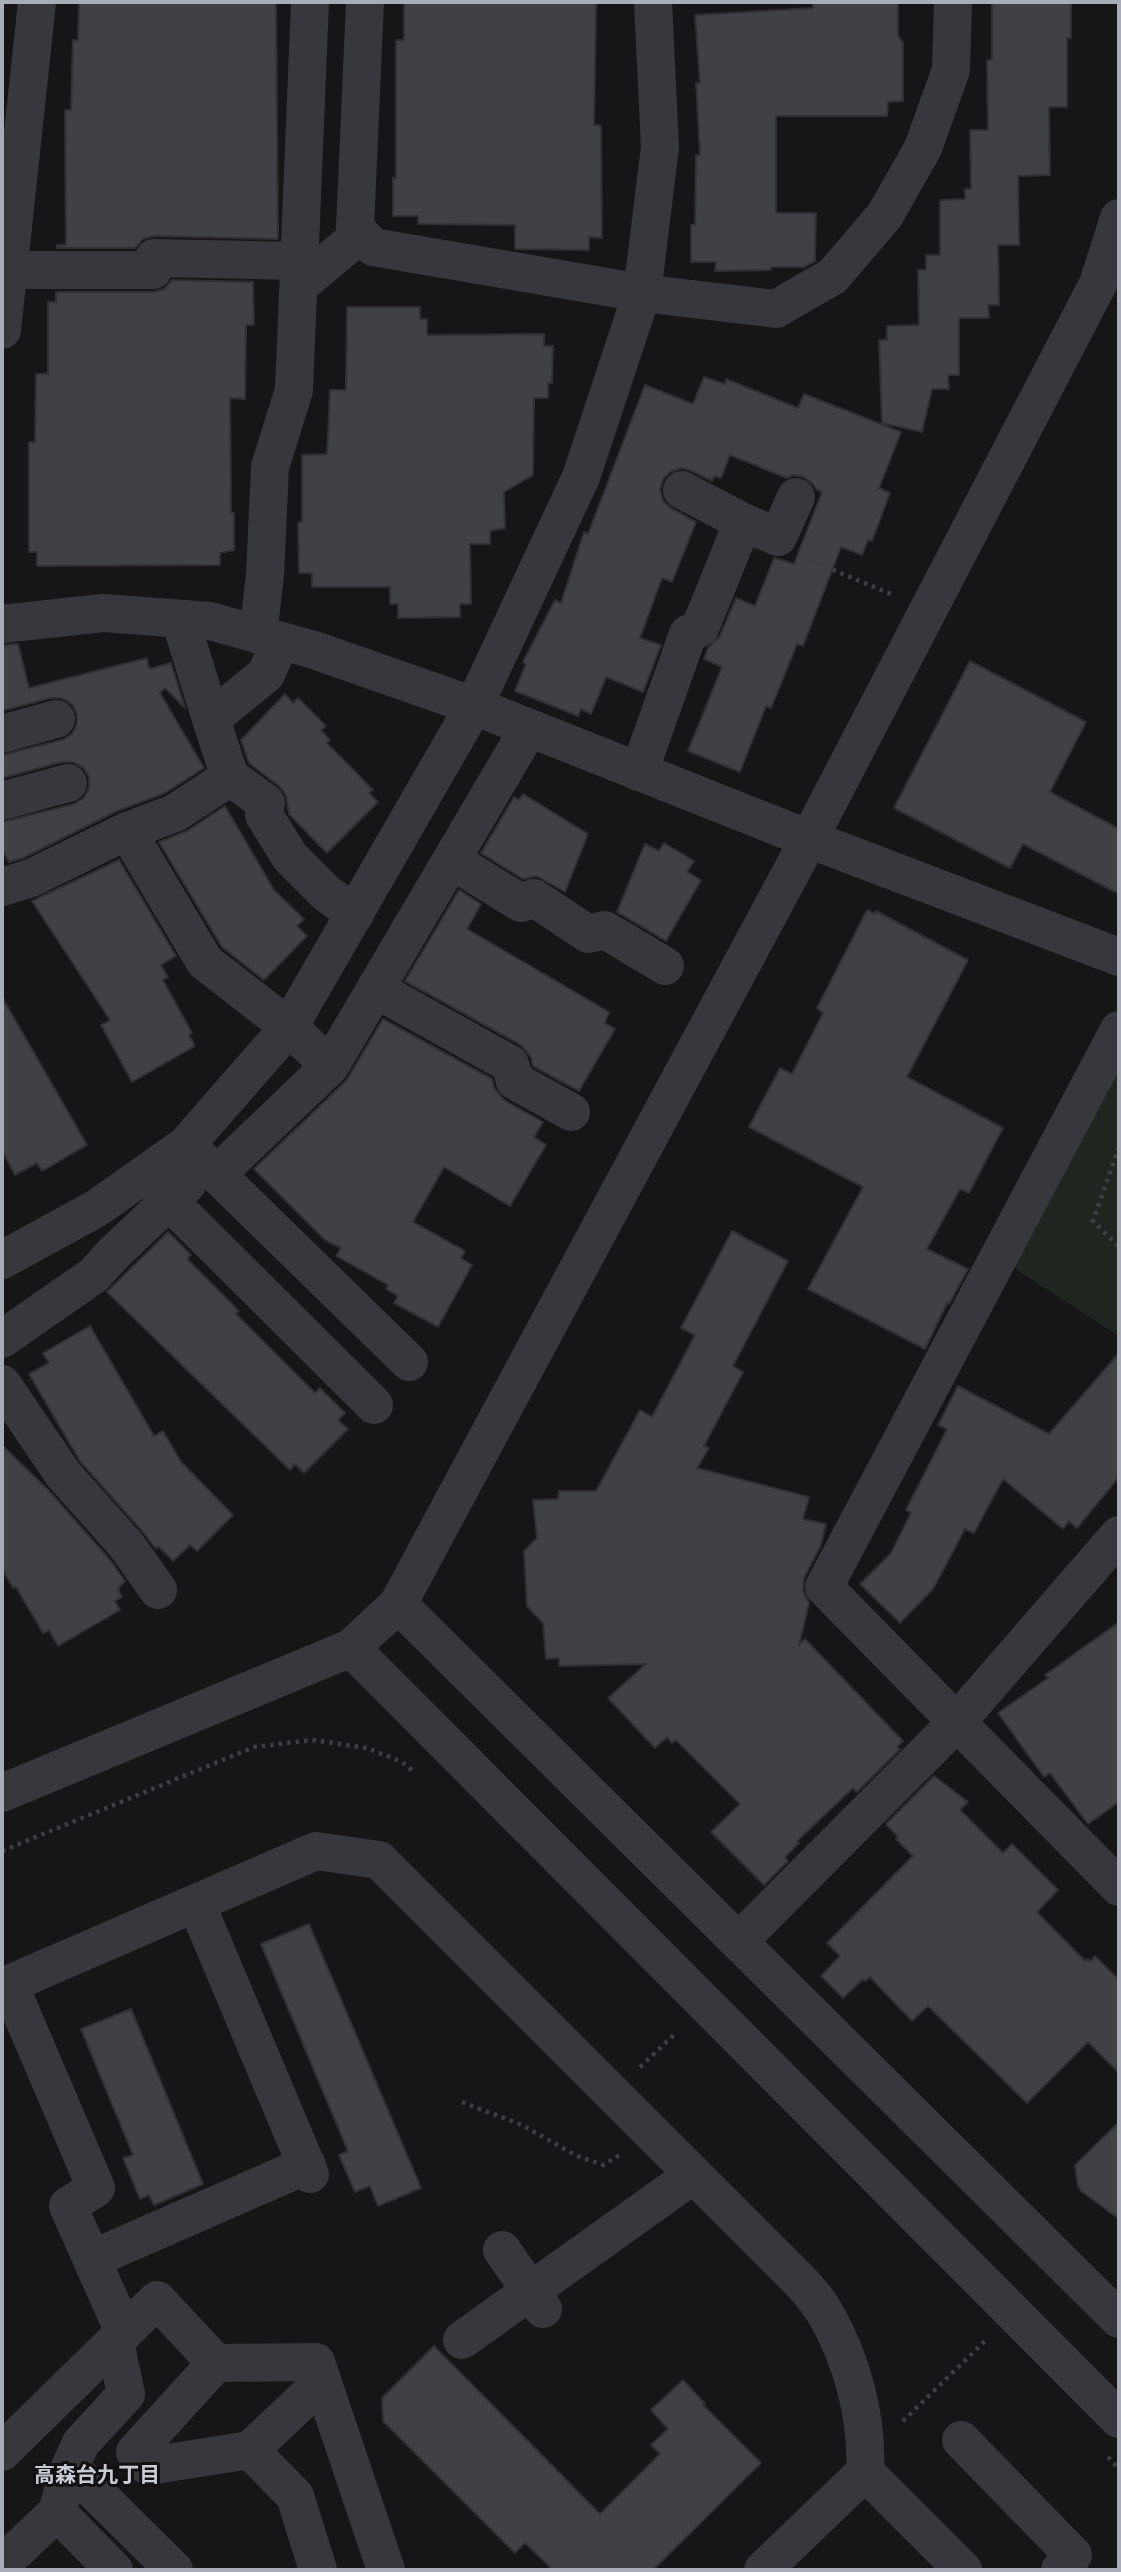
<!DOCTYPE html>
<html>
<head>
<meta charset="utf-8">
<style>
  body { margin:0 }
  #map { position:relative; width:1121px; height:2572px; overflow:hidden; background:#161618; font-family:Raleway,sans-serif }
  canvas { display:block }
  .frame { position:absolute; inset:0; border:4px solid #a8adb8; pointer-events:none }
</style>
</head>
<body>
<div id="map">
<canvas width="1121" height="2572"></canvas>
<div class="frame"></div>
</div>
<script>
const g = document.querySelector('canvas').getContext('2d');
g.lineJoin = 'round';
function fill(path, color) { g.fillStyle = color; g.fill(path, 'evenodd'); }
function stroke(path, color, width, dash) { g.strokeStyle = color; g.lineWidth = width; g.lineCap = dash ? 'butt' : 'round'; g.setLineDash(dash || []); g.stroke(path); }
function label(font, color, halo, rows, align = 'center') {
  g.font = font + ' Raleway,"Noto Sans JP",sans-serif'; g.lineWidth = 6; g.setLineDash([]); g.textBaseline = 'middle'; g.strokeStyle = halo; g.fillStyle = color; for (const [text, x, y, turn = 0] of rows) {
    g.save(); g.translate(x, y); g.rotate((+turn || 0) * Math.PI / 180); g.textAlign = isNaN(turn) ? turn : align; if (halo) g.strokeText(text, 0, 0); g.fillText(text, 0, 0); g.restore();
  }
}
const green = new Path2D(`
  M 1119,1063 L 1119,1336 L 1012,1267 Z`);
const building = new Path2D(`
  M 79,2 L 276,2 L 278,239 L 154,236 L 143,239 L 135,248 L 57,248 L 57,245 L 66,245 L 65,110 L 71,110 L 73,40 L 78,41 Z
  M 404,2 L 596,2 L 594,125 L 600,125 L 601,127 L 602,238 L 589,237 L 589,250 L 515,249 L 515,225 L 418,224 L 418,216 L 393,216 L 393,178 L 396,178 L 396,40 L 404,40 Z
  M 813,2 L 898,2 L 898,36 L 903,43 L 903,101 L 888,102 L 887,116 L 776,116 L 776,213 L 816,213 L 815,261 L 804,267 L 771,267 L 771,270 L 715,271 L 716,262 L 691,262 L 691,225 L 695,225 L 696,155 L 700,155 L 696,83 L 700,83 L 695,15 L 813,8 Z
  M 992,2 L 1071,2 L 1071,38 L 1067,38 L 1067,107 L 1049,107 L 1050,175 L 1018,176 L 1019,245 L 998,245 L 999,305 L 988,305 L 989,318 L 959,318 L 959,375 L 948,375 L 949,389 L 932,389 L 922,432 L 882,423 L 879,340 L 887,340 L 887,326 L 919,325 L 918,270 L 926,270 L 926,255 L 940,255 L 940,200 L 965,199 L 965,189 L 971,189 L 970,130 L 988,130 L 987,60 L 992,60 Z
  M 172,280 L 253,282 L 254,325 L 246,325 L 245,399 L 230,398 L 231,513 L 234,513 L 234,550 L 220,553 L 220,565 L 37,566 L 37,552 L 29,552 L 29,442 L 35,442 L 36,374 L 48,374 L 48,302 L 56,302 L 56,292 L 153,292 L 164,289 Z
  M 347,307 L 420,307 L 420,319 L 427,319 L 427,335 L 544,334 L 544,346 L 553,346 L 552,383 L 548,383 L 548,398 L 534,398 L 533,475 L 504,492 L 505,528 L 490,531 L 490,544 L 470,544 L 471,604 L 460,604 L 460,617 L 398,618 L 398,604 L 390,604 L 390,587 L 312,587 L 312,573 L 299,573 L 298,522 L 302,522 L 302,455 L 327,454 L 330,390 L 346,390 Z
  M 704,377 L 725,384 L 726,379 L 798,408 L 804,394 L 901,432 L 879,488 L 890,493 L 872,541 L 868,540 L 862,555 L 841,547 L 803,646 L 797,644 L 771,708 L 766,706 L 740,772 L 688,751 L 722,667 L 704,659 L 708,648 L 720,636 L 736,598 L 755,606 L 774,558 L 794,564 L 822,492 L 816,489 L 813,484 L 804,477 L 794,475 L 787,478 L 730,455 L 721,478 L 714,476 L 712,481 L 692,471 L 682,468 L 670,472 L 663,479 L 660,490 L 663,501 L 672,509 L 696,522 L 672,582 L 662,578 L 640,638 L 661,645 L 643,692 L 606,677 L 591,714 L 581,709 L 578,716 L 515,691 L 526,664 L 523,662 L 555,600 L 561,603 L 584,532 L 588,534 L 645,385 L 693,404 Z
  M 18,644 L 29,688 L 147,658 L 149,669 L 171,663 L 185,708 L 165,688 L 160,693 L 204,768 L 165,793 L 117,811 L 23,858 L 9,862 L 2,850 L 2,822 L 74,804 L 84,798 L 89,788 L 89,777 L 84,768 L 73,762 L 62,762 L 2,778 L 2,755 L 62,740 L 72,734 L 77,724 L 77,714 L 72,704 L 61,698 L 50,698 L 2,711 L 2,645 Z
  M 970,661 L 1086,722 L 1050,792 L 1119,829 L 1119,894 L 1023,844 L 1010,868 L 894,808 Z
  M 285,694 L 293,703 L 298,698 L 326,726 L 321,730 L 330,740 L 327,743 L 373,790 L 369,793 L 378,802 L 327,853 L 289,814 L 286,795 L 279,786 L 249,763 L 241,740 Z
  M 523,794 L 588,834 L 565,892 L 537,876 L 523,879 L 481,853 L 514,797 L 519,800 Z
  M 225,806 L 274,890 L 304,919 L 297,926 L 307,936 L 264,980 L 222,947 L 159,842 L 187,831 Z
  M 664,843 L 694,861 L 687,872 L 701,880 L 666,941 L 617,912 L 645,844 L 659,851 Z
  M 119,860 L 176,956 L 161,965 L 168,977 L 163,980 L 192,1033 L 189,1035 L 195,1046 L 132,1082 L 101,1025 L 110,1020 L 32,901 Z
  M 459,890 L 481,904 L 467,929 L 609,1012 L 605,1023 L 615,1029 L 579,1091 L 533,1066 L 531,1057 L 521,1045 L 405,981 Z
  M 867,910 L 875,914 L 876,911 L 968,960 L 907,1077 L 1003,1128 L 969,1193 L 960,1189 L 927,1249 L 968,1269 L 949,1304 L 947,1303 L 925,1349 L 808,1289 L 863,1187 L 749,1127 L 780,1068 L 792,1074 L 823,1013 L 817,1008 Z
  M 2,997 L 87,1145 L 42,1171 L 37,1163 L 15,1175 L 2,1151 Z
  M 383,1019 L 492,1079 L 494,1088 L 504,1100 L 543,1122 L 534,1137 L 546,1145 L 510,1206 L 444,1167 L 413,1222 L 465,1251 L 461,1258 L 472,1265 L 438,1327 L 394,1303 L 398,1296 L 386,1289 L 388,1285 L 336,1256 L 341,1248 L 325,1240 L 254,1169 L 346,1081 Z
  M 732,1231 L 788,1261 L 733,1366 L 743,1372 L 704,1446 L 709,1448 L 697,1468 L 809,1497 L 803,1519 L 826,1524 L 821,1545 L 804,1578 L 803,1591 L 809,1603 L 799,1645 L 805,1639 L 903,1741 L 897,1747 L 900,1749 L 857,1792 L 853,1788 L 797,1841 L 799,1843 L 785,1857 L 788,1861 L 764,1885 L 711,1832 L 740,1804 L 676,1740 L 672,1743 L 667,1737 L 655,1748 L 608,1698 L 646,1664 L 559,1666 L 559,1658 L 546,1659 L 543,1623 L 527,1606 L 524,1551 L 537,1538 L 533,1500 L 558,1499 L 559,1491 L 596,1491 L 640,1410 L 652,1417 L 695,1335 L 681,1328 Z
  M 168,1232 L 191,1255 L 187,1259 L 239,1311 L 236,1314 L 315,1393 L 320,1388 L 345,1413 L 338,1420 L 348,1429 L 304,1473 L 295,1464 L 290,1470 L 107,1292 Z
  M 90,1326 L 154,1436 L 163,1431 L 181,1462 L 233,1515 L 197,1551 L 190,1545 L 173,1561 L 158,1546 L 156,1549 L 143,1532 L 80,1461 L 29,1374 L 49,1363 L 43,1353 Z
  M 1119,1353 L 1119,1477 L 1077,1528 L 1069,1521 L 1063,1529 L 1003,1479 L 974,1533 L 965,1529 L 933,1589 L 900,1623 L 860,1584 L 891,1553 L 911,1513 L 906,1510 L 947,1429 L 938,1425 L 958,1386 L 1049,1434 Z
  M 2,1445 L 49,1491 L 110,1560 L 125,1581 L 118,1589 L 122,1597 L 115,1601 L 120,1610 L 58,1646 L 49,1630 L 43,1633 L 16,1587 L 13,1588 L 2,1569 Z
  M 1119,1622 L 1119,1802 L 1088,1824 L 1050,1773 L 1044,1777 L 998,1713 L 1048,1678 L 1045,1675 Z
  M 934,1776 L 968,1802 L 960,1810 L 1003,1853 L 1012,1844 L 1058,1890 L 1037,1912 L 1085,1961 L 1088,1959 L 1090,1962 L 1095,1956 L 1119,1980 L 1119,2073 L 1088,2042 L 1027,2103 L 928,2006 L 912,2021 L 870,1977 L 865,1981 L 863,1979 L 843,1998 L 821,1976 L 840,1956 L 827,1943 L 913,1856 L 896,1839 L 898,1837 L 886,1824 Z
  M 309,1924 L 421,2188 L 378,2206 L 370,2186 L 355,2192 L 339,2155 L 348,2151 L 261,1944 Z
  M 131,2009 L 203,2184 L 154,2205 L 149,2195 L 140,2199 L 123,2158 L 133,2155 L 81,2029 Z
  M 1119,2122 L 1119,2219 L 1081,2191 L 1078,2186 L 1075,2165 Z
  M 434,2346 L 600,2514 L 660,2454 L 651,2445 L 668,2429 L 651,2410 L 683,2380 L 705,2404 L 703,2405 L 761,2463 L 653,2570 L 553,2570 L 525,2543 L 515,2553 L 383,2421 L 382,2398 Z`);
const path = new Path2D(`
  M 809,560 L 891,594
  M 1119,1147 L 1093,1221 L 1119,1247
  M 2,1851 L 254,1747 L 312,1740 L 367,1748 L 402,1762 L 412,1770
  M 640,2067 L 677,2032
  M 462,2102 L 522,2125 L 577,2156 L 603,2165 L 620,2155
  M 903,2421 L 987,2339
  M 1108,2457 L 1119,2469`);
const minor = new Path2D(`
  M 365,2 L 355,228 L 373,247 L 642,293 L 776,309 L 833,276 L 885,215 L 923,148 L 951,70 L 953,2
  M 8,270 L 153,270 L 154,258 L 301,261
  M 300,285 L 361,234
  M 2,330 L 37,2
  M 682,490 L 743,522 L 778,537 L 796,497
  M 180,619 L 211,719
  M 2,624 L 103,613 L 210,621 L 314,650 L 474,706 L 809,839 L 1119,957
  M 258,635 L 265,575 L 270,467 L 294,390 L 310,2
  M 2,734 L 56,719
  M 639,772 L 688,634 L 700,628 L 743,522
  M 230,777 L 266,803 L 264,815 L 290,857 L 326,893 L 355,914
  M 2,801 L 68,783
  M 127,831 L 205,962 L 289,1027 L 330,1066
  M 451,860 L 521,903 L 534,898 L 588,934 L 605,930 L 665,966
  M 2,887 L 31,878 L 127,831 L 175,813 L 230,777 L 211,719 L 266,674 L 281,641
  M 375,989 L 510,1064 L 515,1081 L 571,1112
  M 1119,1030 L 824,1587 L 1119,1887
  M 198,1156 L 409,1362
  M 217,1174 L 330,1066 L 529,728
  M 169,1201 L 374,1405
  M 2,1260 L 97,1208 L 186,1145 L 289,1027 L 474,706 L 581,477 L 642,293 L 660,147 L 653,2
  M 2,1339 L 94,1275 L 114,1253 L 187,1184
  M 2,1384 L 63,1474 L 127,1546 L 158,1590
  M 398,1604 L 1119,2319
  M 351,1648 L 1119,2419
  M 2,1793 L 351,1648 L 398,1604 L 809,839 L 1098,284 L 1119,218
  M 196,1903 L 310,2174
  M 739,1941 L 956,1723 L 1119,1535
  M 9,1984 L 96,2188 L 68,2206 L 124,2332
  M 2,1987 L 316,1851 L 379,1860 L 802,2283 C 810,2292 819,2302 825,2313 C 852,2359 868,2419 865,2472 L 963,2570
  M 502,2250 L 543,2309
  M 92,2259 L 307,2165
  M 462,2340 L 693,2175
  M 216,2363 L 135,2452 L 148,2466 L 250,2450 L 295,2496 L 318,2570
  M 961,2440 L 1073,2555 L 1060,2570
  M 250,2450 L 322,2382
  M 2,2452 L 157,2300 L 216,2363 L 316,2362 L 386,2570
  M 70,2467 L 174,2570
  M 57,2512 L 114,2570
  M 2,2557 L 16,2551 L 57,2512 L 70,2467 L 81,2443 L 126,2394 L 115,2342
  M 763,2570 L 865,2472`);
const neighbourhoodNames = [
  ["高森台九丁目",97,2476]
];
fill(green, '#1e261f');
fill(building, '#404145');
stroke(building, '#303034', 2);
stroke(path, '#3d3f44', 4.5, [3.5, 5]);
stroke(minor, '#37383d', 38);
label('bold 21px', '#c9ccd4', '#111113', neighbourhoodNames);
</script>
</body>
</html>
